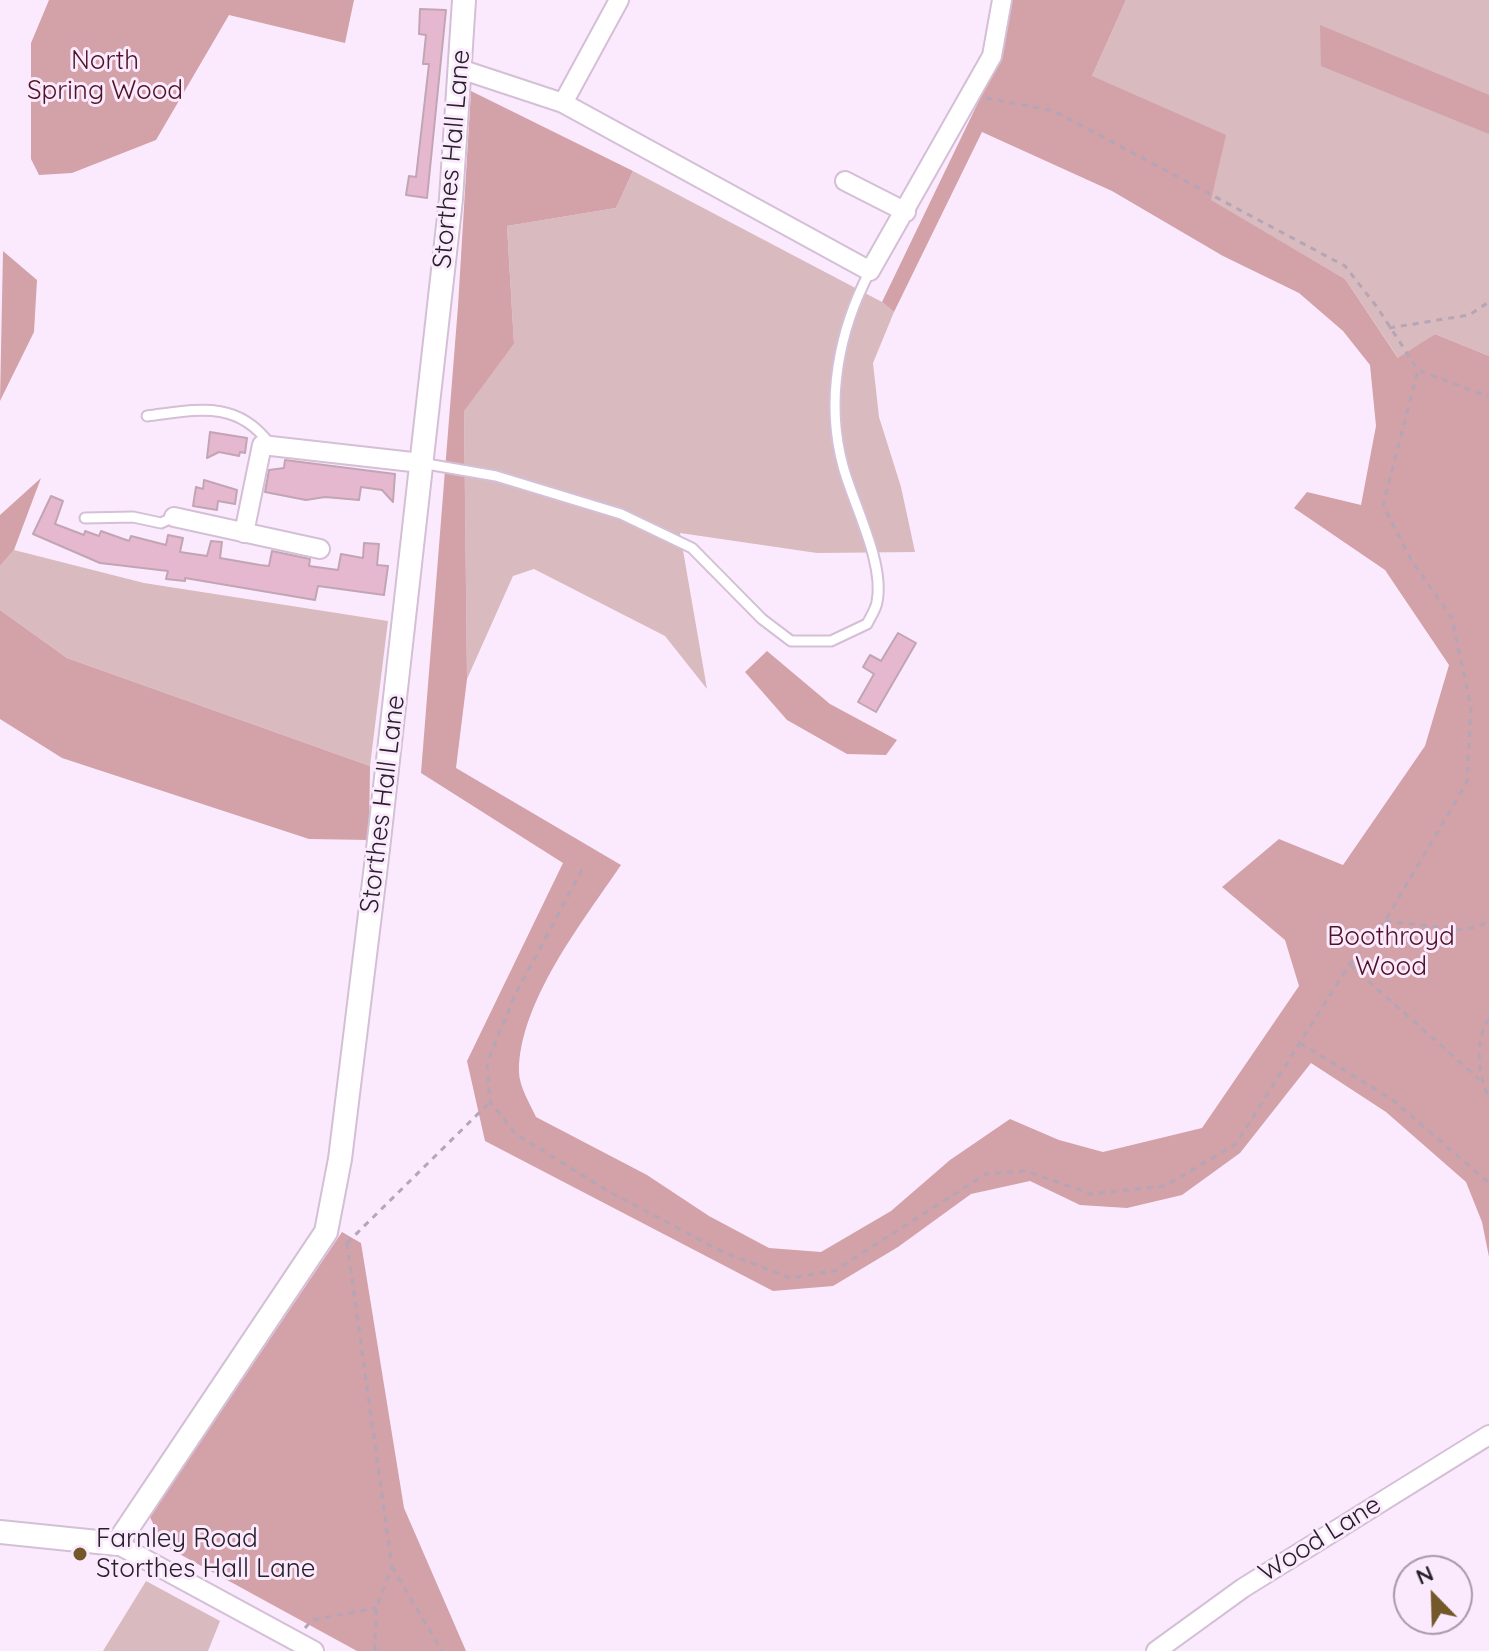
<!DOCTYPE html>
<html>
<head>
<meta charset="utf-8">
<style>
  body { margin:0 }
  #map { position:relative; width:1489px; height:1651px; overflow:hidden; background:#fbeafd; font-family:Quicksand,sans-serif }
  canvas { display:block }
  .north { position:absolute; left:1393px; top:1555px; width:80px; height:80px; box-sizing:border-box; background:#fbeafd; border:2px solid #a799a8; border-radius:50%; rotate:337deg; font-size:22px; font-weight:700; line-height:32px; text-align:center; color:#282029 }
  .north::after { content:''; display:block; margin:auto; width:28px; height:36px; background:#73582a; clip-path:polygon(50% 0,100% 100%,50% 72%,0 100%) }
</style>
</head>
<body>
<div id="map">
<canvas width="1489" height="1651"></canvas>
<div class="north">N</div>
</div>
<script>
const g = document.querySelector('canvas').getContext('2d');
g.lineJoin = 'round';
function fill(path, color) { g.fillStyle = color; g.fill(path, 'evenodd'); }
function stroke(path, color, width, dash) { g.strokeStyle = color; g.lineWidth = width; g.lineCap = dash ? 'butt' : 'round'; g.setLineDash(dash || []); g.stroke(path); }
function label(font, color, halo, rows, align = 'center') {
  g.font = font + ' Quicksand,sans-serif'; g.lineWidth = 6; g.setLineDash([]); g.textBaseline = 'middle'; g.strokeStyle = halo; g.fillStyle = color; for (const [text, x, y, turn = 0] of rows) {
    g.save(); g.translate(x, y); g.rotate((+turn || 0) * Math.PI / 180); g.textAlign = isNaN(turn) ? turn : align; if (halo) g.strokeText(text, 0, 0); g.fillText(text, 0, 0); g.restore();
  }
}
const green = new Path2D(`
  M 1126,0 L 1489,0 L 1489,356 L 1435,334 L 1399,359 L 1345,279 L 1210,200 L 1092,76 Z
  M 633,171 L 882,302 L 894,312 L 873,363 L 879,417 L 901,487 L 915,552 L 817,553 L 680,533 L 707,689 L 665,636 L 534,569 L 513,576 L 467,679 L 464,410 L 514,344 L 507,226 L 616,208 Z
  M 14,550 L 144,583 L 388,621 L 370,766 L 67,658 L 0,610 L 0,566 Z
  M 146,1581 L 220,1621 L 208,1651 L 103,1651 Z`);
const forest = new Path2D(`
  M 49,0 L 354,0 L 345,43 L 229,15 L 156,140 L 72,173 L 39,175 L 31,159 L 31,43 Z
  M 1007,0 L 1126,0 L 1092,76 L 1226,135 L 1211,200 L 1345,279 L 1398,358 L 1435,334 L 1489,356 L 1489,1257 L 1482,1222 L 1466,1182 L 1386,1112 L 1311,1063 L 1240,1153 L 1182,1195 L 1127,1208 L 1080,1205 L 1030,1181 L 971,1194 L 898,1247 L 833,1286 L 773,1291 L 485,1141 L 467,1061 L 563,863 L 421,773 L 458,306 L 471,91 L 633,171 L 616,208 L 507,226 L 514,344 L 464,411 L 467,679 L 456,768 L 621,865 C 583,921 519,1002 519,1072 C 519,1086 530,1104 536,1117 L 647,1175 L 709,1216 L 769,1248 L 821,1252 L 891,1211 L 950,1160 L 1010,1119 L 1059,1140 L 1103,1152 L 1202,1128 L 1299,986 L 1285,940 L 1222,887 L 1279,839 L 1343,865 L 1425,746 L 1449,665 L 1385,570 L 1294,508 L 1307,492 L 1361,505 L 1376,426 L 1370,365 L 1343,331 L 1299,293 L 1223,256 L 1112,191 L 982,132 L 894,312 L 882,302 L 1000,57 Z
  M 1320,25 L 1489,95 L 1489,134 L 1321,66 Z
  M 3,251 L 37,280 L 34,332 L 0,401 Z
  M 41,478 L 14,550 L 0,566 L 0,515 Z
  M 0,610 L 67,658 L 370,766 L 369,840 L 309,839 L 62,758 L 0,719 Z
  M 767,651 L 830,704 L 897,740 L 886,755 L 847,754 L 787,720 L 745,672 Z
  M 342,1232 L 361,1243 L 404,1508 L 466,1651 L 357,1651 L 163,1545 L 150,1517 Z`);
const building = new Path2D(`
  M 420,9 L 446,10 L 427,198 L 406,195 L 409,176 L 416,177 L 429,64 L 423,64 L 426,35 L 419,34 Z
  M 210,432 L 247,438 L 245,453 L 240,452 L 239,456 L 219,452 L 207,458 Z
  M 285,460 L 395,474 L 393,502 L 382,490 L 361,487 L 359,500 L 325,497 L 306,500 L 265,492 L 269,470 L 284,468 Z
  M 204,480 L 237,490 L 235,504 L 218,501 L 217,510 L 193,506 L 196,487 L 203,489 Z
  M 51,496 L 63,501 L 55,524 L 84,535 L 85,531 L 99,536 L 101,531 L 129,541 L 131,536 L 166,545 L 168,535 L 183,538 L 180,552 L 207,556 L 211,541 L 222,542 L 220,558 L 260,565 L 269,566 L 272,551 L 310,559 L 309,566 L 338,570 L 341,554 L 363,558 L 364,543 L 379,544 L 377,565 L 388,566 L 384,595 L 318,586 L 315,600 L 185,578 L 185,581 L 166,579 L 168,571 L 100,563 L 33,534 Z
  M 898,633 L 916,643 L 876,712 L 858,702 L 874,674 L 863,667 L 870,655 L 881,661 Z`);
const path = new Path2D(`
  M 986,98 L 1054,111 L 1345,266 L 1377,307 L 1418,370 L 1489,397
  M 1389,328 L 1469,315 L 1489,302
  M 582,870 L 515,995 L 487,1063 L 490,1102 L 517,1135 L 608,1191 L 721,1251 L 790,1278 L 834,1271 L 986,1174 L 1026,1171 L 1091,1194 L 1165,1186 L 1236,1144 L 1349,965 L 1385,921 L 1467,782 L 1471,708 L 1452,618 L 1410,558 L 1383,505 L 1418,370
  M 1385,921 L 1465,930 L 1489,922
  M 1350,965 L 1479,1079
  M 1489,1019 C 1474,1040 1478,1076 1489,1097
  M 1300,1043 L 1393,1100 L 1489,1183
  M 347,1243 L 392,1567 L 376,1608 L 375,1651
  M 347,1243 L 490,1102
  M 392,1567 L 442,1651
  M 305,1628 L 312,1620 L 376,1608`);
const service = new Path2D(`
  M 147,416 C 196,410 236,399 269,443
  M 421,463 L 496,476 L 621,514 L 692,548 L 762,619 L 791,641 L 831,641 L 867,624 C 870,618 876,609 877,602 C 885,563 853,504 843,466 C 825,400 839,330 870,271
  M 85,518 L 133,517 L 161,523 L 174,517`);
const minor = new Path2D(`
  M 460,69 L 563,103 L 870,271 L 992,56 L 1002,0
  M 563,103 L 619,0
  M 845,181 L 906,212
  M 174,517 L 320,549
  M 244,533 L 262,445 L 421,463
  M 117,1544 L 314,1651
  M 1156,1651 L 1243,1588 L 1489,1435`);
const tertiary = new Path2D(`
  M 0,1532 L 117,1544 L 326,1232 L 340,1159 L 378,849 L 451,199 L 464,0`);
const markers = [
  [80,1554,8,"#73582a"]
];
const parkNames = [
  ["North",105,61],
  ["Spring Wood",105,91],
  ["Boothroyd",1391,937],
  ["Wood",1391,967]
];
const streetNames = [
  ["Storthes Hall Lane",452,159,-85],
  ["Storthes Hall Lane",383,804,-83],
  ["Wood Lane",1320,1539,-32]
];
const poiNames = [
  ["Farnley Road",96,1539],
  ["Storthes Hall Lane",96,1569]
];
fill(green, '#d9babe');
fill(forest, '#d3a1a8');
fill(building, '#e5b8d0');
stroke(building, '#c2a5b3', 2);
stroke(service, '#d4bfd6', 13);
stroke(minor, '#d4bfd6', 22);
stroke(tertiary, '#d4bfd6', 26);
stroke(path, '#b4a6b6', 3, [6, 6]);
stroke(service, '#fff', 9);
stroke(minor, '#fff', 18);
stroke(tertiary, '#fff', 22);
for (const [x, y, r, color] of markers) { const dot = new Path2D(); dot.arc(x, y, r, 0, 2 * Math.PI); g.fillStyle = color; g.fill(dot); stroke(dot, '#fbeafd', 3); }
label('26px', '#4f1323', '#fbeafd', parkNames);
label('26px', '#282029', '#fbeafd', streetNames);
label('26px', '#282029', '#fbeafd', poiNames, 'left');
</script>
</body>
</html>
